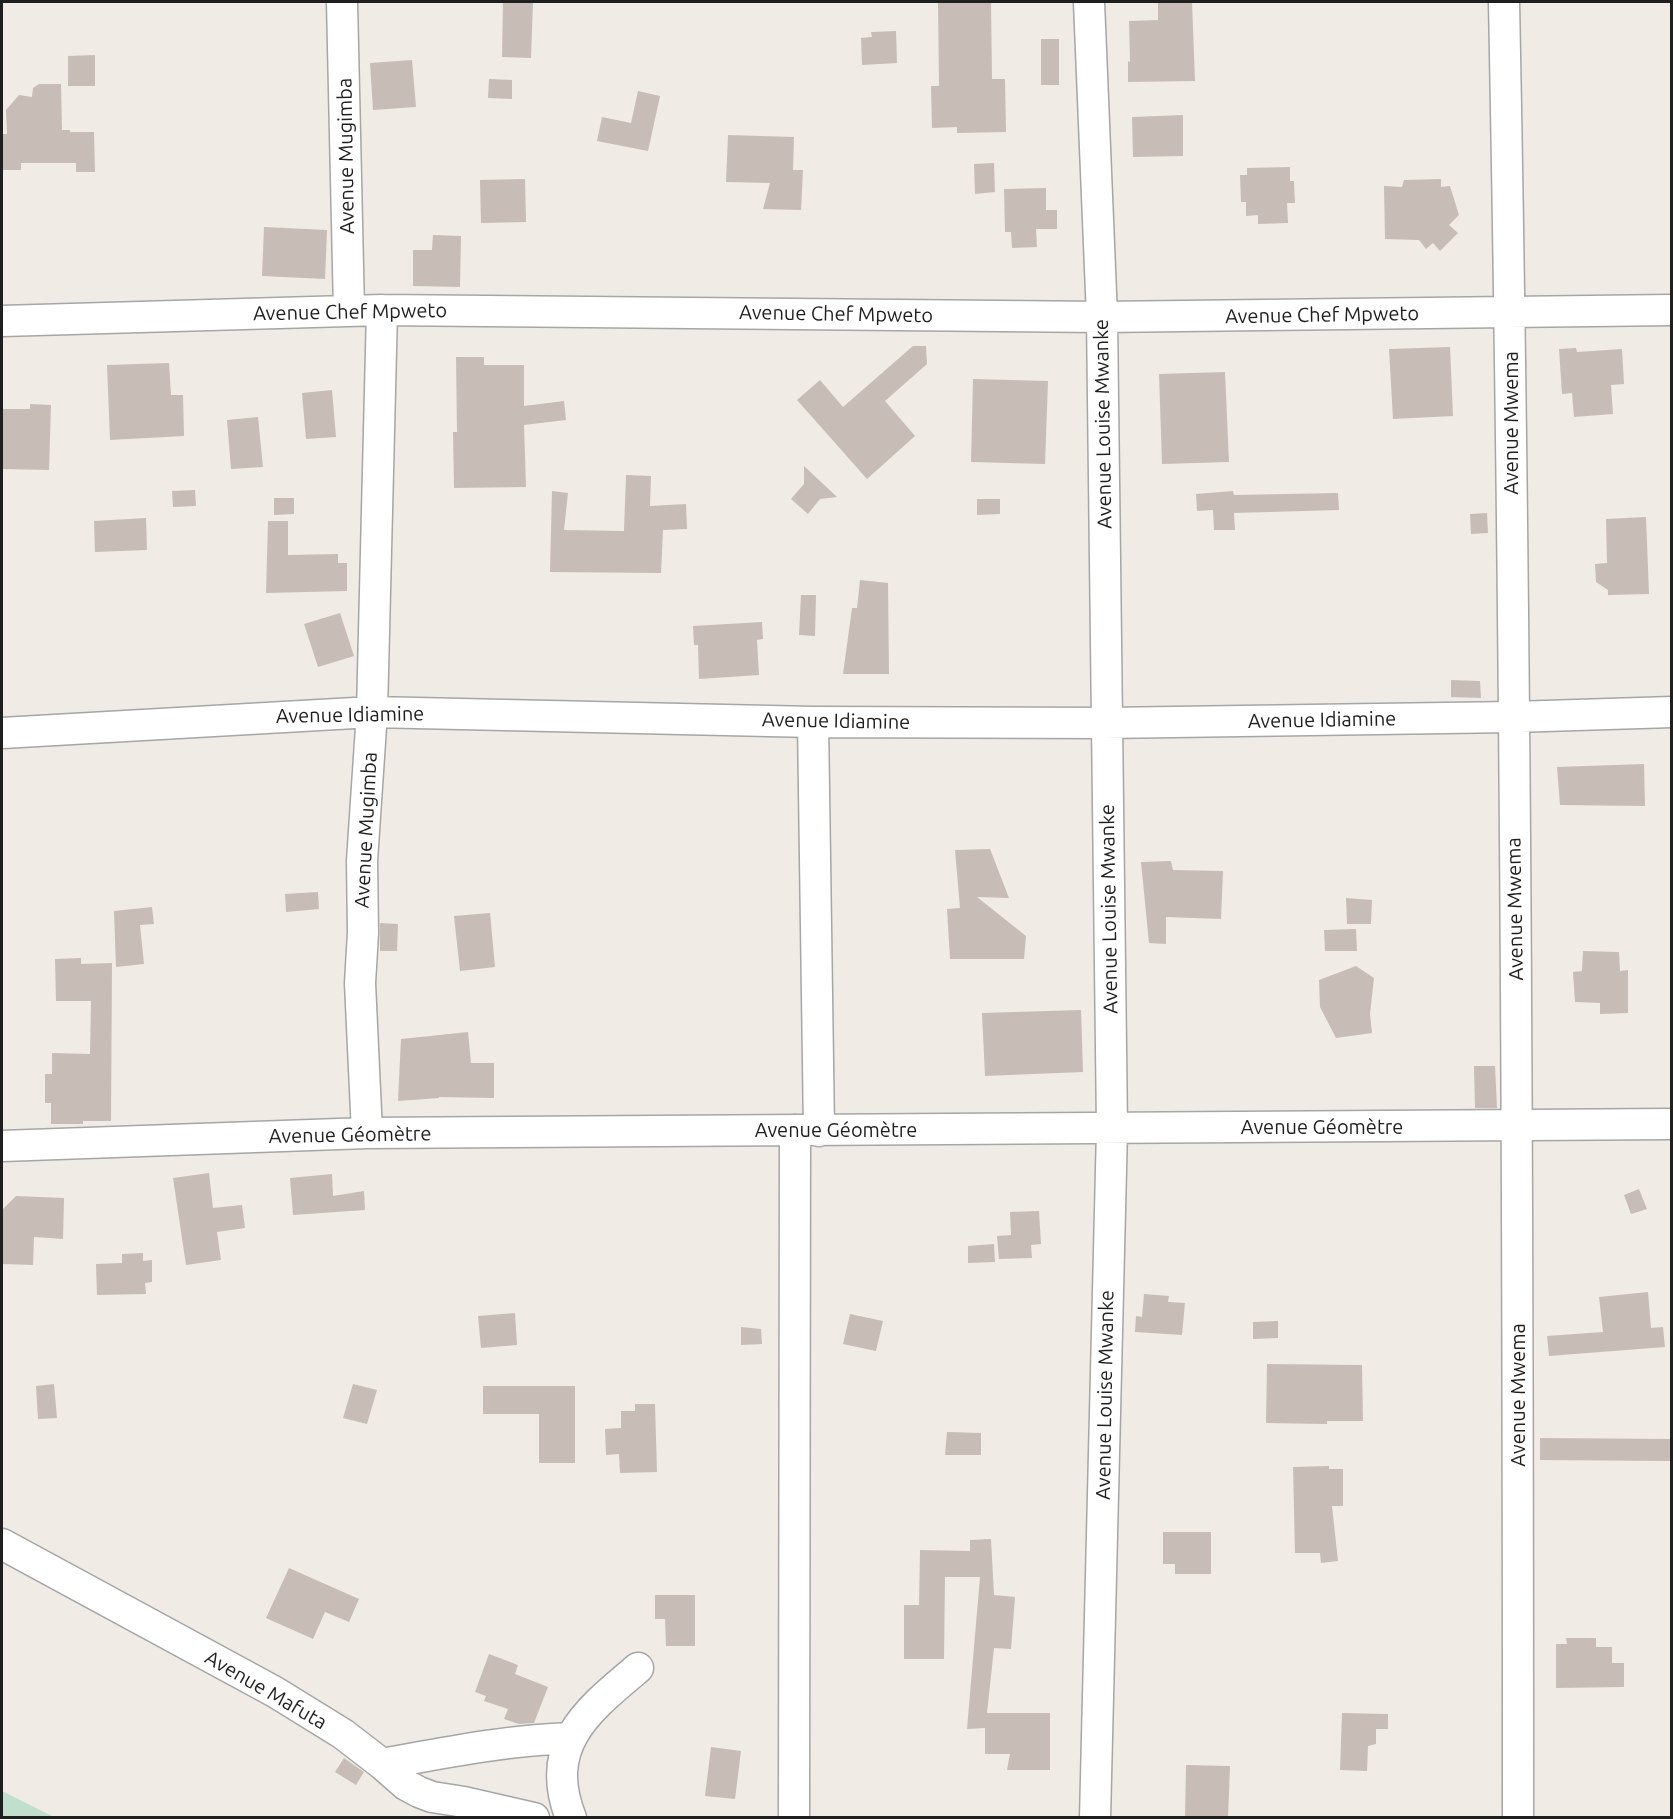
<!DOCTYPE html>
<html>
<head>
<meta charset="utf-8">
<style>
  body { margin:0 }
  #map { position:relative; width:1673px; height:1819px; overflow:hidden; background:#f0ebe4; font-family:Ubuntu,sans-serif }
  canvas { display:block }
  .frame { position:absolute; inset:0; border:3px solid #1f1f1f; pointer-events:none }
</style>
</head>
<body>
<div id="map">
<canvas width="1673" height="1819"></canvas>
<div class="frame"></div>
</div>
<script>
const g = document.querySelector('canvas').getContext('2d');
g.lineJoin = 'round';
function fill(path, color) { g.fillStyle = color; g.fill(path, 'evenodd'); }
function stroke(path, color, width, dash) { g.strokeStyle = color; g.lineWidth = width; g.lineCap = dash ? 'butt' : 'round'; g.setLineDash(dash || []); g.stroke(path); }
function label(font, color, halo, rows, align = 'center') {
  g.font = font + ' Ubuntu,sans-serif'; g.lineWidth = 4.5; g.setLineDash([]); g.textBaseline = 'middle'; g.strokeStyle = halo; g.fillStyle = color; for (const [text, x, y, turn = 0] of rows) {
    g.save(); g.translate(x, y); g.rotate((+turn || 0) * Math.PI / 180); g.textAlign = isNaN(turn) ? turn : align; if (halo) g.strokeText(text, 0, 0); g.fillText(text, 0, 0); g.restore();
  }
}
const wetland = new Path2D(`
  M 2,1791 L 54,1817 L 2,1817 Z`);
const building = new Path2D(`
  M 503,2 L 533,2 L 531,58 L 502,57 Z
  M 938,2 L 991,2 L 992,79 L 1005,79 L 1006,132 L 957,133 L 957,127 L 932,128 L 931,86 L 939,86 Z
  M 1158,2 L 1192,2 L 1195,81 L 1128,82 L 1128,61 L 1130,62 L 1129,21 L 1158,20 Z
  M 896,31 L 897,63 L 862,65 L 861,38 L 872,37 L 871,32 Z
  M 1041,39 L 1059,39 L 1059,85 L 1041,85 Z
  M 95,55 L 95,86 L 68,86 L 68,56 Z
  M 412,60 L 416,107 L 373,110 L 370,63 Z
  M 489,79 L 512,80 L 512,99 L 488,98 Z
  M 39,84 L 61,84 L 62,130 L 70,130 L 70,132 L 94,132 L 95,172 L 76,172 L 76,163 L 21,163 L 21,170 L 2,170 L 2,134 L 7,134 L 6,110 L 19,95 L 32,97 L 33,88 Z
  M 638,91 L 660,96 L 648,151 L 597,141 L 602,117 L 631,123 Z
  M 1183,115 L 1183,156 L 1133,157 L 1132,117 Z
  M 728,135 L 794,137 L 793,170 L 803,170 L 801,210 L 763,209 L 770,183 L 726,182 Z
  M 994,163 L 995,192 L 975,194 L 974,164 Z
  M 1290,167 L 1290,181 L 1294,181 L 1295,203 L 1287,203 L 1288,223 L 1258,224 L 1258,215 L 1246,216 L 1246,202 L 1241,202 L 1240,175 L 1247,175 L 1247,168 Z
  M 525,179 L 526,222 L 481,223 L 480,180 Z
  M 1441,179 L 1441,187 L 1450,186 L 1459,215 L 1449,225 L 1458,233 L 1440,251 L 1433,243 L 1426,249 L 1419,240 L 1385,239 L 1384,186 L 1402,187 L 1404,180 Z
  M 1046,188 L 1046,210 L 1057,210 L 1057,229 L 1036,229 L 1037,247 L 1012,248 L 1011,232 L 1005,232 L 1004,189 Z
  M 264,227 L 327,230 L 325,279 L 262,276 Z
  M 433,235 L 461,236 L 460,287 L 413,286 L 413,250 L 432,250 Z
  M 913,346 L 926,346 L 927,364 L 885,401 L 915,436 L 867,479 L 797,400 L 820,380 L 843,407 Z
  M 1450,347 L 1453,416 L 1393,419 L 1389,349 Z
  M 1576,348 L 1577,352 L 1622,349 L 1624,384 L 1611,385 L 1613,414 L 1574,417 L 1572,393 L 1562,394 L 1559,349 Z
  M 456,357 L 484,357 L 484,365 L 524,365 L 524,406 L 564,401 L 566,420 L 524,425 L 526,487 L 454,488 L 453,432 L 457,432 Z
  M 169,363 L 171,395 L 183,395 L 184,436 L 110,440 L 107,365 Z
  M 1225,372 L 1229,462 L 1162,464 L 1159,374 Z
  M 973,379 L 1048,381 L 1045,464 L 971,462 Z
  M 332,390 L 336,437 L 306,439 L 302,393 Z
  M 30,404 L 51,405 L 49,470 L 2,469 L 2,409 L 30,409 Z
  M 258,417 L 263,467 L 231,469 L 227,420 Z
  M 804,466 L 837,497 L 820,499 L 808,514 L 791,499 L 804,484 Z
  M 626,475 L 651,476 L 650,506 L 686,504 L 687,529 L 663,530 L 661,573 L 550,572 L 552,491 L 568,493 L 564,530 L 624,531 Z
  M 195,490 L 196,506 L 173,507 L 172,491 Z
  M 1233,491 L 1234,495 L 1338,493 L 1339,510 L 1234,513 L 1235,530 L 1214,530 L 1213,510 L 1197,511 L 1196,494 Z
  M 274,498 L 294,498 L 294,514 L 274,515 Z
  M 977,499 L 1000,499 L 1000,514 L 977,515 Z
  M 1487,513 L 1488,533 L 1471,534 L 1470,514 Z
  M 1646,517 L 1649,594 L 1608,595 L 1608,590 L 1596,582 L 1595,564 L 1607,563 L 1606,519 Z
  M 146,518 L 147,550 L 95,552 L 94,521 Z
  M 268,521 L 288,521 L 288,555 L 338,554 L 338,563 L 347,563 L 347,591 L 266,593 Z
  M 860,580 L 888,583 L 889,674 L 843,674 L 852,608 L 857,608 Z
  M 801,595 L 816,595 L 815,636 L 799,635 Z
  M 340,613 L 354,656 L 318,667 L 304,624 Z
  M 762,622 L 763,639 L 757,640 L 759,675 L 699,679 L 698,645 L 694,645 L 693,626 Z
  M 1451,680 L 1480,681 L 1481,698 L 1451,697 Z
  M 1644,764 L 1645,806 L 1560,805 L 1557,767 Z
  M 990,849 L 1009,898 L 977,897 L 1026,936 L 1024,959 L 950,959 L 947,909 L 960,908 L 955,850 Z
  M 1171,861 L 1173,870 L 1223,871 L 1221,919 L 1166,917 L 1166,944 L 1149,943 L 1141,862 Z
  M 318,892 L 319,909 L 286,912 L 285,894 Z
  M 1346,898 L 1372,900 L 1371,924 L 1347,924 Z
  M 152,907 L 154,924 L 140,925 L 144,964 L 116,967 L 114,911 Z
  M 490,913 L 495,967 L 460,971 L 454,916 Z
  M 380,923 L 398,924 L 397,951 L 380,951 Z
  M 1356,929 L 1357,951 L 1325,951 L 1324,930 Z
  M 1583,951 L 1619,952 L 1620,971 L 1628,970 L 1628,1013 L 1600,1014 L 1600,1003 L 1575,1002 L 1573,972 L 1582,971 Z
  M 81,958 L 81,964 L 112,963 L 111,1121 L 83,1121 L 83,1124 L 51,1124 L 51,1103 L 45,1103 L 45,1074 L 52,1074 L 52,1053 L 90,1054 L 91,1001 L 56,1001 L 55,959 Z
  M 1356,966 L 1374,978 L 1370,1014 L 1372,1033 L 1336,1038 L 1320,1007 L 1319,980 Z
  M 1081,1010 L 1083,1072 L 985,1076 L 982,1013 Z
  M 468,1032 L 471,1063 L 494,1063 L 494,1098 L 439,1097 L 439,1098 L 398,1101 L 401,1039 Z
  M 1474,1066 L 1495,1066 L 1497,1108 L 1475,1108 Z
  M 209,1173 L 213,1208 L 242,1205 L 245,1228 L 217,1232 L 221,1260 L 186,1265 L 173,1178 Z
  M 332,1174 L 333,1196 L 364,1191 L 365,1210 L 293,1215 L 290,1178 Z
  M 1639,1189 L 1647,1209 L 1631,1214 L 1624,1195 Z
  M 16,1196 L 64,1198 L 63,1239 L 34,1237 L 33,1265 L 2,1264 L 3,1209 Z
  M 1039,1211 L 1041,1244 L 1031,1245 L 1032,1258 L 999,1259 L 997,1236 L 1011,1235 L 1010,1212 Z
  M 994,1244 L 995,1262 L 968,1263 L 968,1246 Z
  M 143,1253 L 143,1261 L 152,1260 L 152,1282 L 145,1283 L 146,1294 L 97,1295 L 96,1264 L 122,1263 L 122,1254 Z
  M 1648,1292 L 1651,1328 L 1663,1327 L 1665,1347 L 1549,1356 L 1547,1336 L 1603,1332 L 1599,1297 Z
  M 1144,1294 L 1169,1296 L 1168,1302 L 1185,1303 L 1182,1335 L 1135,1332 L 1136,1316 L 1142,1317 Z
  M 515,1313 L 517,1345 L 481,1348 L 478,1316 Z
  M 850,1314 L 883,1321 L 876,1351 L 843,1344 Z
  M 1278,1321 L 1278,1338 L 1253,1339 L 1253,1322 Z
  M 741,1327 L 761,1329 L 762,1344 L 741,1345 Z
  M 1267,1364 L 1362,1365 L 1363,1421 L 1327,1421 L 1327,1424 L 1266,1423 Z
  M 54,1384 L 57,1418 L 38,1419 L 36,1386 Z
  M 353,1384 L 377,1390 L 367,1424 L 343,1418 Z
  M 483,1386 L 575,1386 L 575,1463 L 539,1463 L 539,1414 L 483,1414 Z
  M 635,1404 L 655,1404 L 657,1472 L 620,1473 L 619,1454 L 606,1455 L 605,1429 L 621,1428 L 621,1411 L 635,1411 Z
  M 947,1432 L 981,1433 L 981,1455 L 945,1455 Z
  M 1540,1438 L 1671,1439 L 1671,1461 L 1540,1460 Z
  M 1329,1466 L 1329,1469 L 1343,1469 L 1343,1506 L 1332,1506 L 1338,1561 L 1321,1563 L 1320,1553 L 1295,1553 L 1293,1467 Z
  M 1163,1532 L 1211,1532 L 1211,1574 L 1175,1574 L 1175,1564 L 1163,1564 Z
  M 991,1539 L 994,1595 L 1015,1597 L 1011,1649 L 994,1648 L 987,1713 L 1050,1713 L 1050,1770 L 1007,1770 L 1010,1754 L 985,1754 L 985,1728 L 967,1729 L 980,1577 L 945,1577 L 944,1659 L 904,1659 L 904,1605 L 919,1605 L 920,1550 L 970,1551 L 970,1540 Z
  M 289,1568 L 359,1599 L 349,1622 L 325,1612 L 313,1639 L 266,1618 Z
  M 655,1595 L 695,1595 L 695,1646 L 666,1646 L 665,1619 L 655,1619 Z
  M 1566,1638 L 1596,1638 L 1596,1647 L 1612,1647 L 1612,1663 L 1624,1663 L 1624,1687 L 1556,1688 L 1556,1644 L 1567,1644 Z
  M 489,1654 L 518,1665 L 515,1674 L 548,1687 L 534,1723 L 519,1724 L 504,1719 L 508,1709 L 484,1701 L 486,1696 L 475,1692 Z
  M 1342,1713 L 1388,1714 L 1388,1729 L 1376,1729 L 1376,1744 L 1368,1746 L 1367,1771 L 1340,1770 Z
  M 711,1747 L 741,1751 L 735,1799 L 705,1796 Z
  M 344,1758 L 364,1772 L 356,1785 L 335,1772 Z
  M 1186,1765 L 1230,1766 L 1228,1818 L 1185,1818 Z`);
const minor = new Path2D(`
  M 342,2 L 349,311
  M 1089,2 L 1102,317 L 1112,1129 L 1095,1818
  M 1504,2 C 1516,607 1518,1212 1518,1818
  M 2,321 L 382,310 L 1102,317 L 1672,310
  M 813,722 L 819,1131
  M 2,733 L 372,712 L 813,722 L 1106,723 L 1513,717 L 1672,712
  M 367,1133 L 360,983 L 363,933 L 362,861 L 372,712 L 382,310
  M 2,1146 L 367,1133 L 1672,1124
  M 2,1544 L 275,1692 L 343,1734 L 382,1764 L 406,1785 L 419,1792 L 432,1797 L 464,1802 L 534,1818
  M 382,1764 C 444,1753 507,1740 571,1738
  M 571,1818 C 542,1745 588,1710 638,1668
  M 794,1818 L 795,1130`);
const streetNames = [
  ["Avenue Mugimba",346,156,-91],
  ["Avenue Chef Mpweto",350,312,-1],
  ["Avenue Chef Mpweto",836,314,1],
  ["Avenue Chef Mpweto",1322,315,-1],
  ["Avenue Mwema",1511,423,-90],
  ["Avenue Louise Mwanke",1103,424,-91],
  ["Avenue Idiamine",350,715,-1],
  ["Avenue Idiamine",1322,720,-1],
  ["Avenue Idiamine",836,721,1],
  ["Avenue Mugimba",366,830,-87],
  ["Avenue Louise Mwanke",1109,909,-91],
  ["Avenue Mwema",1515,909,-91],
  ["Avenue Géomètre",1322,1127],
  ["Avenue Géomètre",836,1130],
  ["Avenue Géomètre",350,1135,-1],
  ["Avenue Louise Mwanke",1105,1395,-89],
  ["Avenue Mwema",1518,1395,-90],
  ["Avenue Mafuta",266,1690,30]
];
fill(wetland, '#c0dfcd');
fill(building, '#c8bcb7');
stroke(minor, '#a6a6a6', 33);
stroke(minor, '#fff', 30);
label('20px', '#1f1f1f', '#fff', streetNames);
</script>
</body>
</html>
